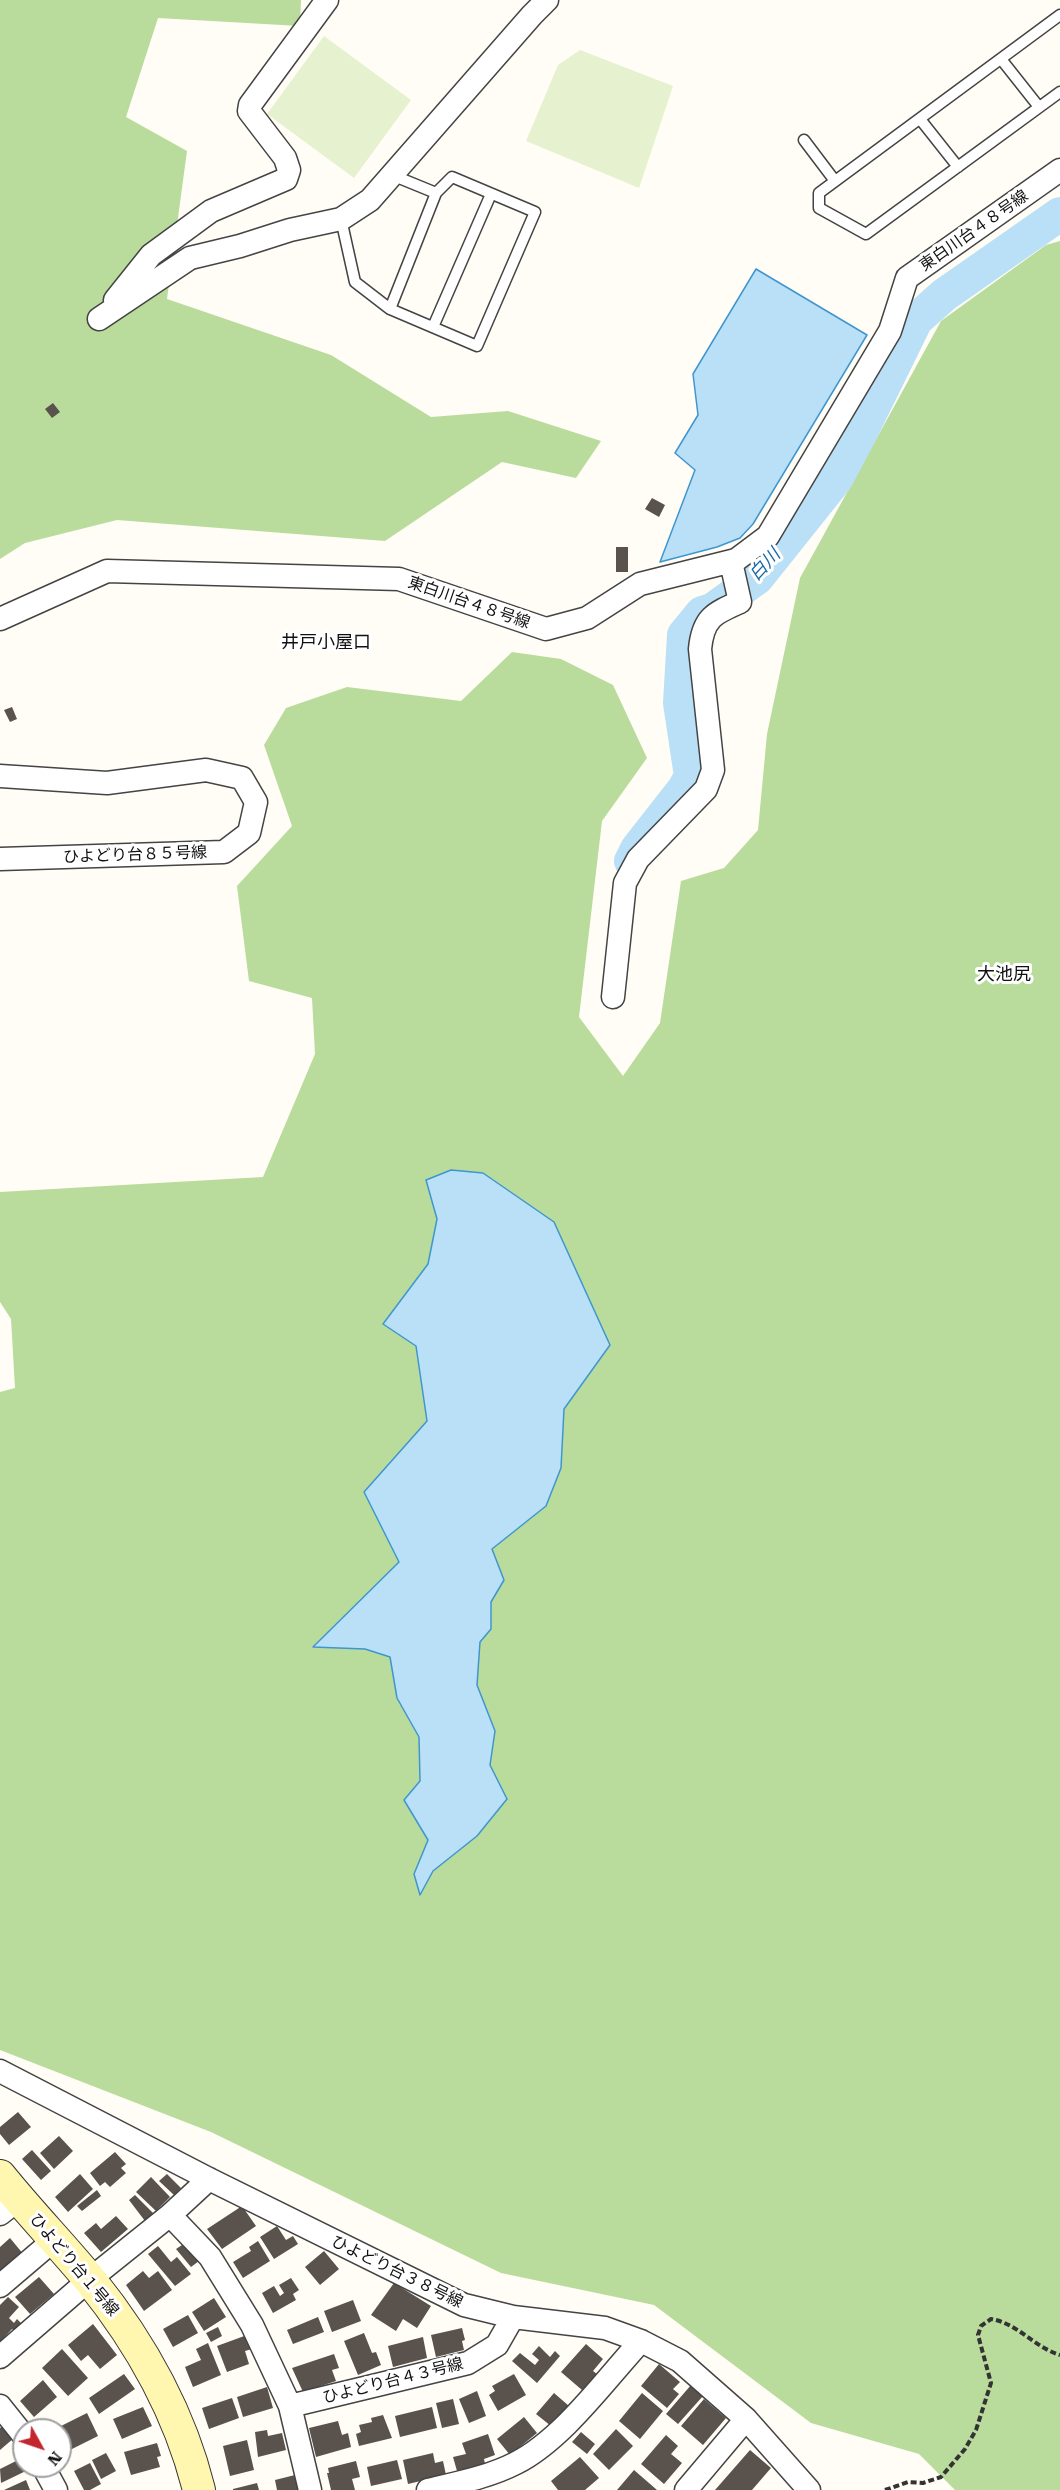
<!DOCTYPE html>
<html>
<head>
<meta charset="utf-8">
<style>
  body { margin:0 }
  #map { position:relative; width:1060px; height:2490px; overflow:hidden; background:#fffdf5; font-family:"Roboto Serif",serif }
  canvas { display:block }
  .north { position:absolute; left:12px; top:2418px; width:60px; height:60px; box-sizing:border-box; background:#fff; border:2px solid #a0a0a0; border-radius:50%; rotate:130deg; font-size:16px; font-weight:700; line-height:24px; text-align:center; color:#111 }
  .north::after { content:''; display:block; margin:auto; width:21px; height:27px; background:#c4262e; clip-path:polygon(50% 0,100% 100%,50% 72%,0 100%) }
</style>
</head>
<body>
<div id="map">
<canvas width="1060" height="2490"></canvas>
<div class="north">N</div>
</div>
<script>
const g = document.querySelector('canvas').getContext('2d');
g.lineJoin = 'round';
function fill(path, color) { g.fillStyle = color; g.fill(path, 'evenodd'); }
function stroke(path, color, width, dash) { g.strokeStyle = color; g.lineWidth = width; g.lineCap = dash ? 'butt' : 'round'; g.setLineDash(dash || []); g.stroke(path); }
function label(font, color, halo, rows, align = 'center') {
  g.font = font + ' "Roboto Serif","Noto Sans JP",serif'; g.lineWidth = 6; g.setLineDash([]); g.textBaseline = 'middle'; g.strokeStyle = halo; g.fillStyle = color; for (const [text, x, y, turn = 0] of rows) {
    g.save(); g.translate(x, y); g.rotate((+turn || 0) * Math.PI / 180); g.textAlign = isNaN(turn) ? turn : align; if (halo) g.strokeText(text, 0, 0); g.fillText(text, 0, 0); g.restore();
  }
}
const forest = new Path2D(`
  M 0,0 L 301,0 L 300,26 L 158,18 L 126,117 L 187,151 L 167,299 L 331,355 L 431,417 L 508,411 L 601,441 L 576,478 L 502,462 L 385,541 L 117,520 L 25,543 L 0,559 Z
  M 1060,241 L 1060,2490 L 955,2490 L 919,2454 L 811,2423 L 654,2305 L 501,2273 L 211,2132 L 0,2050 L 0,1392 L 15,1388 L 11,1319 L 0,1302 L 0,1192 L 263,1177 L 315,1054 L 312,998 L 249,981 L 237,886 L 292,826 L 264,745 L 286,708 L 347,687 L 461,701 L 512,652 L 561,659 L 613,685 L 647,758 L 602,821 L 579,1017 L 623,1076 L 660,1023 L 681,881 L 724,868 L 758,830 L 767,734 L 800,578 L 941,321 L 1046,245 Z`);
const pitch = new Path2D(`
  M 324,36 L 411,100 L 354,178 L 267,114 Z
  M 580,50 L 673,86 L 639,188 L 526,141 L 558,65 Z`);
const water = new Path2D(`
  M 756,269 L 867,335 L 753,524 L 740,538 L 717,547 L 660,562 L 695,470 L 675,453 L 698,415 L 693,374 Z
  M 451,1170 L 483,1173 L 554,1222 L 610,1345 L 564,1409 L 561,1468 L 546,1506 L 492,1549 L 504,1580 L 491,1602 L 491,1629 L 480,1642 L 477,1685 L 495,1731 L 490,1765 L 507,1799 L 477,1836 L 433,1871 L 420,1895 L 414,1874 L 428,1840 L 404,1800 L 420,1781 L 419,1737 L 397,1698 L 390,1657 L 365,1649 L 313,1647 L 399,1562 L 364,1492 L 427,1421 L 416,1346 L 383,1324 L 428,1264 L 437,1219 L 426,1180 Z`);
const river = new Path2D(`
  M 631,861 L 637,849 L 684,789 L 691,776 L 680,703 L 684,635 L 702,613 L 712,610 L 757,578 L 836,479 L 861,432 L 916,320 L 944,295 L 1060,214`);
const building = new Path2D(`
  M 53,403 L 60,412 L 52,418 L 45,409 Z
  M 652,498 L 665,505 L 659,517 L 645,509 Z
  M 616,547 L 628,547 L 628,572 L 616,572 Z
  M 12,707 L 17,719 L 10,722 L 4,710 Z
  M 18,2112 L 31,2127 L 9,2145 L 0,2134 L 0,2127 Z
  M 59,2136 L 73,2151 L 54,2169 L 40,2153 Z
  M 32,2150 L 51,2171 L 41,2180 L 22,2159 Z
  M 115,2152 L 126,2164 L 121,2168 L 126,2173 L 110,2187 L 105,2182 L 100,2186 L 90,2173 Z
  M 80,2174 L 93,2189 L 68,2212 L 55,2197 Z
  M 167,2174 L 181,2188 L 174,2195 L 159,2181 Z
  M 151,2177 L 170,2197 L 156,2211 L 136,2192 Z
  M 97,2190 L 101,2196 L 82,2211 L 77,2206 Z
  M 135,2195 L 153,2213 L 145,2221 L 129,2200 Z
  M 242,2206 L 256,2226 L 222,2249 L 207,2229 Z
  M 116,2216 L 128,2229 L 101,2252 L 84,2233 L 96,2223 L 101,2229 Z
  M 277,2226 L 286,2240 L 293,2236 L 298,2244 L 274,2259 L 260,2237 Z
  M 10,2238 L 24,2255 L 0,2275 L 0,2247 Z
  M 258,2241 L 270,2261 L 243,2278 L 233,2262 L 251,2251 L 249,2247 Z
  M 185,2243 L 199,2261 L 191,2267 L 176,2249 Z
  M 158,2246 L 171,2262 L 177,2257 L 191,2274 L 175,2286 L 148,2254 Z
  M 324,2251 L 339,2269 L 320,2285 L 305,2267 Z
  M 143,2271 L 149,2278 L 158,2271 L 172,2290 L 144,2311 L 126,2285 Z
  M 39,2277 L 54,2294 L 30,2314 L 15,2297 Z
  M 291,2278 L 299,2290 L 293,2294 L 296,2300 L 273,2313 L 262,2293 L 274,2286 L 280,2296 L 284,2293 L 279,2285 Z
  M 394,2283 L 431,2306 L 417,2328 L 403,2319 L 396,2331 L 371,2315 Z
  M 8,2297 L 19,2307 L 9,2318 L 14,2323 L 17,2319 L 23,2325 L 16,2332 L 12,2329 L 0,2342 L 0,2305 Z
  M 214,2298 L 226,2317 L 204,2331 L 192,2312 Z
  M 353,2300 L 361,2321 L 332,2332 L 324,2311 Z
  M 188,2315 L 198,2333 L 173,2347 L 163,2329 Z
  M 318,2317 L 324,2332 L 293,2344 L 287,2330 Z
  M 93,2324 L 117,2355 L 100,2369 L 88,2355 L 81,2361 L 68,2345 Z
  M 218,2327 L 222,2336 L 211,2342 L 206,2333 Z
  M 462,2328 L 465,2340 L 462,2341 L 464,2350 L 436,2357 L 431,2335 Z
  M 364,2333 L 372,2353 L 376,2352 L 381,2365 L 358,2375 L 344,2341 Z
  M 247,2335 L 252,2349 L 245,2351 L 249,2364 L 227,2372 L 217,2346 Z
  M 423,2337 L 427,2358 L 393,2367 L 388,2346 Z
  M 208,2343 L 221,2375 L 193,2387 L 185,2367 L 201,2360 L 196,2349 Z
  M 586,2344 L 603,2359 L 593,2371 L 597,2374 L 582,2390 L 561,2372 Z
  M 539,2346 L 550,2357 L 555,2351 L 560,2356 L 537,2383 L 512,2361 L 520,2353 L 535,2365 L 539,2360 L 532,2354 Z
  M 62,2349 L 88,2378 L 68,2396 L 42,2368 Z
  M 334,2354 L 339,2368 L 332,2370 L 336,2381 L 303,2392 L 292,2368 Z
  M 659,2364 L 680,2382 L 673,2389 L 679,2394 L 667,2408 L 641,2386 Z
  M 124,2374 L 135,2389 L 99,2414 L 89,2398 Z
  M 514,2374 L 526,2395 L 498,2411 L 489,2395 L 495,2391 L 492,2386 Z
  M 43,2380 L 57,2397 L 34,2417 L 20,2401 Z
  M 691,2385 L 703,2396 L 678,2424 L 666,2414 Z
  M 267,2387 L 273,2408 L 243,2417 L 237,2397 Z
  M 477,2391 L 486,2416 L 469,2423 L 459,2399 Z
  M 554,2393 L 569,2406 L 551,2426 L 536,2414 Z
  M 642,2393 L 663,2411 L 640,2439 L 619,2421 Z
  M 232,2398 L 239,2418 L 209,2429 L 202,2408 Z
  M 453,2399 L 459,2424 L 442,2428 L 436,2403 Z
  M 704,2399 L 726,2418 L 703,2445 L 681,2426 Z
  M 143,2407 L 152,2426 L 122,2439 L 113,2419 Z
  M 432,2407 L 437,2428 L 400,2437 L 395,2416 Z
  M 87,2413 L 98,2436 L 60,2455 L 60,2430 L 53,2430 Z
  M 383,2415 L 392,2438 L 359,2446 L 356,2434 L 361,2432 L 359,2425 L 372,2422 L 371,2418 Z
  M 524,2417 L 537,2433 L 510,2455 L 497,2439 Z
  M 338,2421 L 342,2435 L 348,2433 L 351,2447 L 316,2457 L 309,2428 Z
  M 3,2426 L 14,2438 L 0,2450 L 0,2428 Z
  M 616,2429 L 633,2446 L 609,2470 L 593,2454 Z
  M 267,2430 L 268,2436 L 282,2433 L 286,2450 L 258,2457 L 255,2432 Z
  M 581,2432 L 595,2444 L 587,2454 L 572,2442 Z
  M 488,2434 L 495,2455 L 484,2459 L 485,2464 L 457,2471 L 453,2457 L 466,2454 L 462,2443 Z
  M 666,2435 L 678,2446 L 671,2454 L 682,2463 L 664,2484 L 641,2464 Z
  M 247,2440 L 254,2470 L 230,2476 L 223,2446 Z
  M 157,2443 L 161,2456 L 157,2457 L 160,2467 L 131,2475 L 124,2452 Z
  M 750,2450 L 771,2468 L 752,2490 L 715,2490 Z
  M 106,2453 L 116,2471 L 101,2479 L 92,2460 Z
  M 433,2453 L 435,2463 L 443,2461 L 446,2475 L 408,2484 L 403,2460 Z
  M 24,2457 L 24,2466 L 28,2466 L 30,2469 L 1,2483 L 0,2469 Z
  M 580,2457 L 599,2478 L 585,2490 L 558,2490 L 551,2481 Z
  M 397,2460 L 402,2479 L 371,2486 L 367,2467 Z
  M 356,2461 L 360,2477 L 352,2479 L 355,2490 L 331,2490 L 327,2473 L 329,2473 L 328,2468 Z
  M 90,2463 L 101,2484 L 90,2490 L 84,2490 L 74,2471 Z
  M 634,2470 L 657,2490 L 617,2490 Z
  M 299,2474 L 303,2490 L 277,2490 L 275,2480 Z
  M 26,2480 L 30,2490 L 4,2490 Z
  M 257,2483 L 259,2490 L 233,2490 L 233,2489 Z`);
const path = new Path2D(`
  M 885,2490 L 908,2482 L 923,2483 L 941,2477 L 965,2449 L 976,2430 L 991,2383 L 978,2335 L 981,2326 L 991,2319 C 1017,2323 1034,2347 1060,2355`);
const lane = new Path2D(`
  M 1060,15 L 819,193 L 819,208 L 866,234 L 1060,92
  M 1001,59 L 1039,107
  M 920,119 L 958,167
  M 804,140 L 835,181
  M 392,175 L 436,193
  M 341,219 L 355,282 L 390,309 L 477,346 L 535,212 L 452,177 L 436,193 L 390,309
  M 433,327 L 491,194`);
const street = new Path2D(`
  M 115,300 L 151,255 L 211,211 L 286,179 L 289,170 L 285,158 L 249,111 L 250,105 L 327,0
  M 99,319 L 190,258 L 240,246 L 290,230 L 341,219 L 370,200 L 532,15 L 547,0
  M 0,619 L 107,571 L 399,579 L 546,629 L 587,618 L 640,584 L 736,560 L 768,536 L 890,331 L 907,278 L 1060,170
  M 0,776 L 107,783 L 206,770 L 242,778 L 256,802 L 249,833 L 224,852 L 0,859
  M 613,997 L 625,883 L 638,859 L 706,789 L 713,770 L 700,649 C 703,618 714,613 740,602 L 731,562
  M 0,2071 L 209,2179 L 464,2305 L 513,2317 L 605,2328 L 641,2341 L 680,2361 L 746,2419 L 686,2490
  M 0,2214 L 19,2199
  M 170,2215 L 210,2257 L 252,2325 L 290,2406 L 310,2490
  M 0,2286 L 54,2240
  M 0,2357 L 89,2280 L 170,2215 L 209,2179
  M 0,2406 L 24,2436
  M 290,2406 L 468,2363 L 497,2345 L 513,2317
  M 746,2419 L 809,2490
  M 43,2466 L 56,2490
  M 428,2490 C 457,2483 489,2477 516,2463 C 563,2439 605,2380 641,2341`);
const secondary = new Path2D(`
  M 0,2176 C 29,2212 61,2245 90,2280 C 140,2342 180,2413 199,2490`);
const streetNames = [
  ["東白川台４８号線",974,231,-35],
  ["東白川台４８号線",469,603,19],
  ["ひよどり台８５号線",135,855,-2],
  ["ひよどり台１号線",74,2265,50],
  ["ひよどり台３８号線",397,2272,26],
  ["ひよどり台４３号線",393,2381,-14]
];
const waterNames = [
  ["白川",765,565,-47]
];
const neighbourhoodNames = [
  ["井戸小屋口",326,643],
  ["大池尻",1004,975]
];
fill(forest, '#b9dc9c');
fill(pitch, '#e6f2cf');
fill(water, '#b9e0f7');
stroke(water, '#3f96cf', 1.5);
stroke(river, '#b9e0f7', 34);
fill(building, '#5a524d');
stroke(lane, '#444', 13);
stroke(street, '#444', 25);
stroke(secondary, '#333', 34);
stroke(path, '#333', 4, [6, 3]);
stroke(lane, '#fff', 10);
stroke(street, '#fff', 22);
stroke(secondary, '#fff6b0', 32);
label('16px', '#111', '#fff', streetNames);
label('italic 18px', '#1768a6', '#fff', waterNames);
label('18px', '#111', '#fff', neighbourhoodNames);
</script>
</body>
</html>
